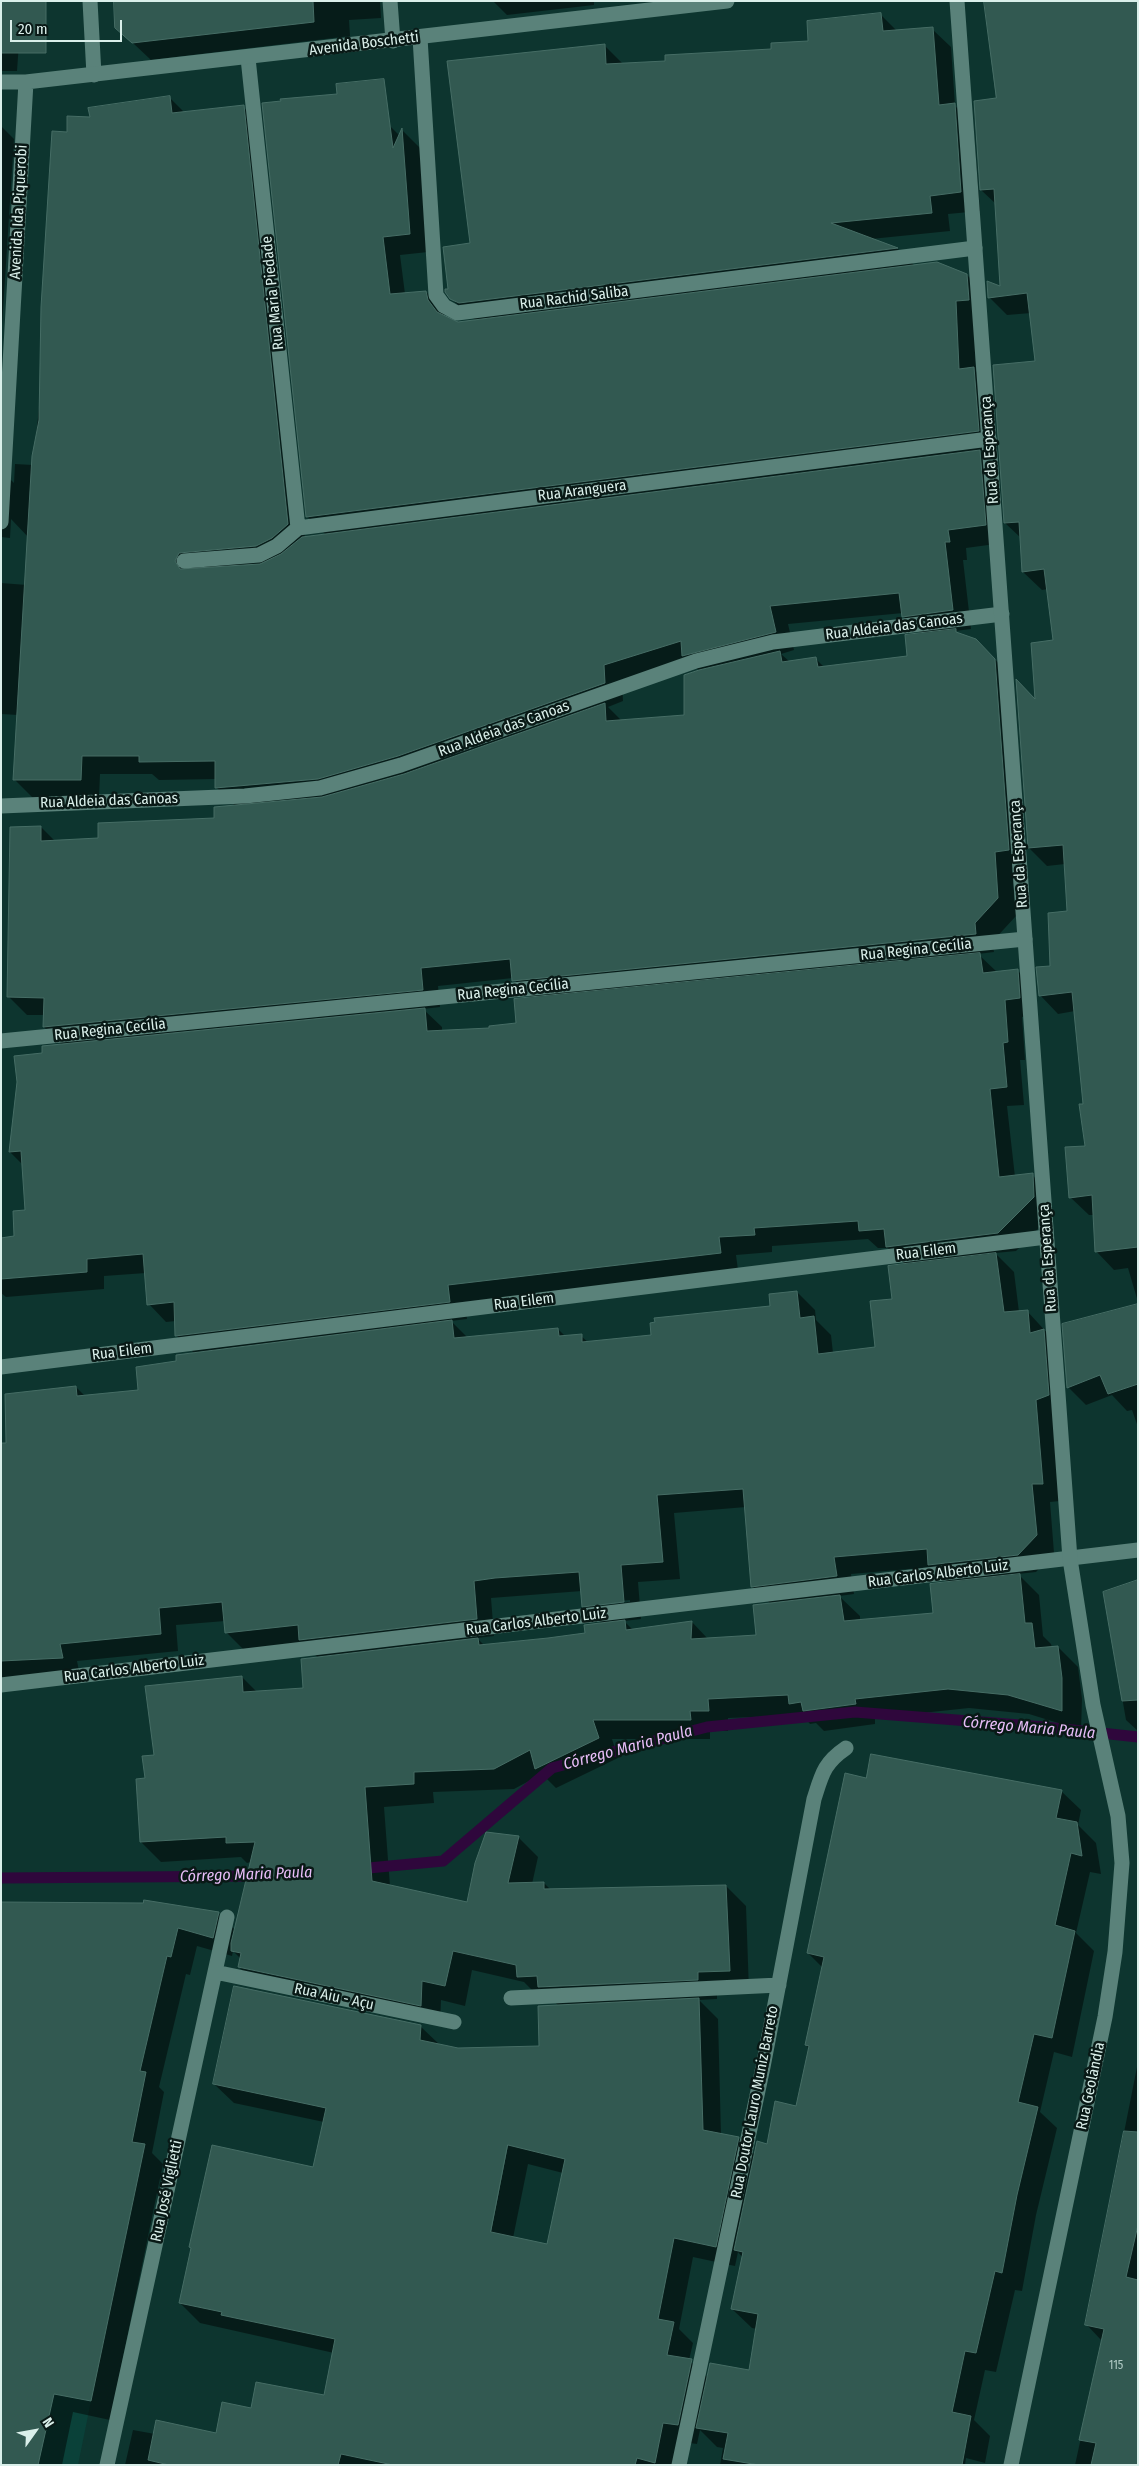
<!DOCTYPE html>
<html>
<head>
<meta charset="utf-8">
<style>
  body { margin:0 }
  #map { position:relative; width:1139px; height:2466px; overflow:hidden; background:#0d352f; font-family:"Fira Sans Condensed",sans-serif }
  canvas { display:block }
  .frame { position:absolute; inset:0; border:2px solid #daefea; pointer-events:none }
  .north { position:absolute; left:10px; top:2406px; width:50px; height:50px; -webkit-text-stroke:4px #091916; paint-order:stroke; rotate:58deg; font-size:14px; font-weight:700; line-height:20px; text-align:center; color:#daefea }
  .north::after { content:''; display:block; margin:auto; width:18px; height:22px; background:#daefea; clip-path:polygon(50% 0,100% 100%,50% 72%,0 100%) }
  .scale { position:absolute; left:10px; top:20px; width:112px; height:22px; box-sizing:border-box; border:2px solid #daefea; border-top:0; padding-left:6px; font-size:15px; line-height:18px; white-space:nowrap; color:#daefea; -webkit-text-stroke:4px #091916; paint-order:stroke }
</style>
</head>
<body>
<div id="map">
<canvas width="1139" height="2466"></canvas>
<div class="frame"></div>
<div class="north">N</div>
<div class="scale">20 m</div>
</div>
<script>
const g = document.querySelector('canvas').getContext('2d');
g.lineJoin = 'round';
function fill(path, color) { g.fillStyle = color; g.fill(path, 'evenodd'); }
function stroke(path, color, width, dash) { g.strokeStyle = color; g.lineWidth = width; g.lineCap = dash ? 'butt' : 'round'; g.setLineDash(dash || []); g.stroke(path); }
function label(font, color, halo, rows, align = 'center') {
  g.font = font + ' "Fira Sans Condensed",sans-serif'; g.lineWidth = 5; g.setLineDash([]); g.textBaseline = 'middle'; g.strokeStyle = halo; g.fillStyle = color; for (const [text, x, y, turn = 0] of rows) {
    g.save(); g.translate(x, y); g.rotate((+turn || 0) * Math.PI / 180); g.textAlign = isNaN(turn) ? turn : align; if (halo) g.strokeText(text, 0, 0); g.fillText(text, 0, 0); g.restore();
  }
}
const built = new Path2D(`
  M 1,2383 L 91,2401 L 78,2465 L 1,2465 Z`);
const shadow = new Path2D(`
  M 1,1 L 22,1 L 17,71 L 1,71 Z
  M 116,1 L 380,1 L 381,18 L 349,20 L 350,36 L 151,60 L 117,28 Z
  M 493,1 L 594,1 L 594,5 L 507,15 Z
  M 1138,1 L 1138,1302 L 1128,1268 L 1114,1270 L 1096,1251 L 1094,1215 L 1089,1215 L 1070,1197 L 1086,1148 L 1084,1105 L 1075,1011 L 1058,1014 L 1040,995 L 1051,967 L 1069,912 L 1065,864 L 1047,866 L 1029,848 L 1036,702 L 1054,641 L 1048,589 L 1042,590 L 1023,572 L 1021,538 L 1005,523 L 1036,362 L 1031,313 L 1007,315 L 989,297 L 1001,287 L 996,204 L 981,190 L 997,99 Z
  M 880,14 L 897,31 L 932,29 L 951,47 L 955,106 L 973,123 L 980,211 L 948,214 L 950,231 L 871,239 L 898,249 L 915,266 L 967,275 L 985,293 L 974,319 L 976,371 L 992,387 L 996,449 L 980,451 L 998,469 L 1003,543 L 966,548 L 967,560 L 963,560 L 971,629 L 955,631 L 959,635 L 976,640 L 1013,678 L 1027,868 L 1012,869 L 1016,916 L 992,942 L 994,952 L 978,954 L 997,972 L 1017,970 L 1035,988 L 1037,1016 L 1022,1017 L 1025,1060 L 1020,1060 L 1024,1105 L 1007,1106 L 1015,1177 L 1032,1175 L 1050,1192 L 1052,1215 L 1016,1251 L 995,1253 L 1014,1272 L 1019,1312 L 1027,1311 L 1061,1348 L 1060,1501 L 1050,1502 L 1054,1553 L 1036,1572 L 1018,1574 L 1039,1595 L 1043,1636 L 1051,1644 L 1052,1648 L 1058,1647 L 1078,1667 L 1082,1699 L 1081,1730 L 1029,1714 L 969,1708 L 875,1718 L 875,1724 L 824,1731 L 816,1723 L 810,1724 L 802,1715 L 728,1718 L 728,1731 L 710,1731 L 710,1739 L 612,1739 L 618,1758 L 556,1788 L 542,1774 L 514,1789 L 433,1792 L 434,1803 L 384,1807 L 390,1886 L 468,1904 L 518,1837 L 538,1857 L 532,1884 L 544,1883 L 551,1890 L 726,1886 L 746,1906 L 749,1991 L 717,1992 L 717,1999 L 699,2000 L 718,2019 L 721,2135 L 738,2138 L 755,2155 L 768,2145 L 797,2107 L 809,2049 L 806,2045 L 823,1968 L 808,1953 L 867,1779 L 1061,1791 L 1081,1810 L 1078,1825 L 1096,1843 L 1101,1874 L 1090,1872 L 1076,1933 L 1094,1951 L 1072,2057 L 1054,2052 L 1040,2112 L 1057,2128 L 1036,2215 L 1022,2291 L 1015,2290 L 996,2372 L 985,2370 L 974,2420 L 990,2436 L 985,2463 L 966,2458 L 965,2465 L 720,2465 L 723,2448 L 717,2447 L 700,2430 L 697,2444 L 682,2442 L 678,2465 L 125,2465 L 133,2430 L 155,2434 L 217,2434 L 252,2409 L 325,2397 L 334,2353 L 200,2323 L 180,2303 L 314,2168 L 324,2122 L 234,2103 L 214,2084 L 420,2026 L 440,2045 L 457,2049 L 541,2047 L 559,2006 L 548,1996 L 538,1996 L 524,1982 L 472,1970 L 465,2006 L 441,2000 L 440,2025 L 259,1987 L 239,1967 L 241,1959 L 233,1951 L 232,1956 L 197,1946 L 190,1975 L 186,1974 L 159,2087 L 164,2092 L 152,2153 L 163,2164 L 110,2420 L 73,2412 L 62,2465 L 1,2465 L 1,1919 L 219,1914 L 235,1930 L 251,1862 L 247,1863 L 241,1857 L 161,1862 L 141,1842 L 146,1779 L 156,1756 L 242,1677 L 257,1692 L 304,1689 L 318,1658 L 304,1643 L 244,1650 L 226,1632 L 225,1621 L 176,1625 L 178,1651 L 77,1661 L 80,1676 L 1,1680 L 1,1444 L 7,1444 L 76,1387 L 85,1396 L 140,1391 L 177,1362 L 195,1354 L 176,1335 L 176,1321 L 166,1322 L 149,1304 L 146,1273 L 104,1276 L 104,1289 L 6,1297 L 1,1293 L 1,1239 L 16,1237 L 26,1211 L 23,1165 L 10,1152 L 43,1054 L 63,1046 L 44,1027 L 45,1015 L 27,1015 L 9,997 L 41,827 L 55,841 L 99,839 L 215,819 L 235,806 L 216,787 L 216,779 L 159,780 L 152,774 L 100,774 L 99,798 L 33,798 L 14,779 L 18,715 L 1,714 L 1,583 L 27,585 L 30,539 L 11,519 L 10,538 L 1,537 L 1,470 L 14,483 L 15,464 L 33,465 L 68,134 L 91,118 L 170,98 L 185,113 L 243,107 L 262,125 L 305,538 L 326,535 L 308,517 L 264,104 L 390,126 L 400,136 L 403,131 L 420,148 L 428,252 L 400,255 L 405,294 L 426,292 L 444,310 L 445,317 L 458,324 L 478,321 L 470,317 L 451,298 L 449,290 L 471,244 L 604,45 L 623,64 L 666,62 L 773,50 L 809,42 ZM 903,613 L 903,616 L 922,635 L 909,657 L 825,668 L 816,659 L 790,662 L 781,654 L 794,650 L 788,624 ZM 690,662 L 701,672 L 686,716 L 622,721 L 608,707 L 623,701 L 622,683 ZM 513,978 L 532,999 L 518,1024 L 490,1029 L 442,1032 L 442,1027 L 423,1009 L 440,1007 L 438,986 ZM 868,1239 L 878,1248 L 888,1248 L 906,1265 L 877,1348 L 833,1353 L 831,1335 L 816,1320 L 815,1310 L 797,1292 L 771,1308 L 653,1336 L 589,1343 L 581,1336 L 566,1337 L 558,1329 L 468,1338 L 451,1321 L 467,1319 L 465,1303 L 738,1270 L 736,1255 L 772,1252 L 772,1246 ZM 746,1507 L 752,1586 L 771,1604 L 757,1636 L 708,1639 L 692,1622 L 633,1630 L 624,1621 L 641,1619 L 638,1582 L 680,1579 L 674,1513 ZM 932,1567 L 948,1583 L 934,1614 L 860,1620 L 860,1616 L 839,1596 L 854,1594 L 851,1574 ZM 582,1591 L 584,1606 L 602,1624 L 586,1634 L 484,1645 L 477,1638 L 494,1636 L 491,1598 ZM 630,1600 L 630,1602 L 598,1606 L 598,1603 ZM 528,2164 L 563,2173 L 548,2246 L 513,2238 ZM 738,2252 L 743,2258 L 732,2309 L 752,2328 L 757,2329 L 750,2372 L 708,2378 L 689,2360 L 693,2343 L 679,2329 L 693,2257 L 735,2266 Z
  M 1,126 L 14,139 L 1,341 Z
  M 1138,1305 L 1138,1427 L 1132,1410 L 1127,1411 L 1112,1395 L 1086,1405 L 1068,1387 Z
  M 1138,1582 L 1138,1731 L 1126,1720 L 1104,1593 Z
  M 1138,2062 L 1138,2465 L 1075,2465 L 1102,2341 L 1086,2324 Z`);
const stream = new Path2D(`
  M 358,1869 L 443,1861 L 552,1768 L 707,1727 L 855,1712 L 1045,1727 L 1138,1737
  M 1,1878 L 262,1876`);
const building = new Path2D(`
  M 1,1 L 46,1 L 46,53 L 1,53 Z
  M 114,1 L 313,1 L 314,22 L 132,43 L 115,28 Z
  M 984,1 L 1138,1 L 1138,1247 L 1095,1252 L 1092,1195 L 1069,1198 L 1065,1147 L 1085,1146 L 1079,1104 L 1083,1104 L 1072,992 L 1039,996 L 1036,967 L 1050,966 L 1048,913 L 1067,911 L 1063,845 L 1028,848 L 1016,679 L 1035,699 L 1031,643 L 1053,640 L 1044,569 L 1022,572 L 1019,522 L 1004,523 L 993,365 L 1035,361 L 1027,293 L 988,298 L 987,281 L 1000,286 L 994,189 L 980,190 L 974,101 L 996,98 Z
  M 881,13 L 883,31 L 933,27 L 939,105 L 955,103 L 961,192 L 930,196 L 932,213 L 831,223 L 898,248 L 459,303 L 450,299 L 445,292 L 445,289 L 448,289 L 443,247 L 470,243 L 447,61 L 605,44 L 606,64 L 665,61 L 665,55 L 771,49 L 771,43 L 808,41 L 807,21 Z
  M 384,79 L 393,148 L 402,128 L 410,234 L 383,237 L 390,294 L 426,291 L 428,300 L 437,312 L 458,322 L 937,262 L 967,274 L 969,300 L 956,301 L 959,369 L 974,367 L 979,431 L 306,517 L 262,103 L 281,101 L 280,99 L 337,94 L 336,84 Z
  M 170,96 L 172,113 L 244,105 L 288,524 L 272,538 L 256,546 L 179,553 L 175,561 L 180,569 L 260,564 L 281,554 L 302,537 L 980,450 L 986,525 L 948,530 L 950,542 L 945,542 L 953,610 L 902,617 L 899,593 L 770,606 L 776,632 L 682,656 L 681,641 L 604,665 L 605,683 L 398,756 L 318,779 L 215,788 L 215,761 L 139,762 L 139,756 L 82,756 L 81,780 L 13,780 L 32,456 L 39,420 L 41,307 L 52,131 L 67,132 L 67,116 L 90,117 L 88,108 Z
  M 956,629 L 956,632 L 976,639 L 995,659 L 1009,850 L 995,852 L 998,898 L 975,923 L 976,934 L 512,981 L 510,959 L 421,968 L 423,990 L 43,1027 L 44,998 L 7,997 L 10,827 L 41,826 L 41,841 L 98,838 L 98,823 L 214,818 L 214,807 L 322,797 L 404,774 L 605,703 L 606,721 L 684,715 L 684,675 L 699,670 L 780,651 L 782,662 L 816,657 L 818,667 L 907,656 L 905,635 Z
  M 980,953 L 983,973 L 1018,969 L 1020,998 L 1005,1000 L 1008,1042 L 1003,1043 L 1007,1087 L 990,1089 L 999,1177 L 1033,1173 L 1034,1197 L 998,1233 L 886,1247 L 884,1229 L 859,1231 L 858,1221 L 754,1228 L 755,1235 L 719,1237 L 721,1253 L 448,1285 L 450,1302 L 175,1336 L 174,1302 L 147,1305 L 143,1254 L 87,1259 L 87,1272 L 1,1279 L 1,1238 L 14,1236 L 13,1211 L 25,1210 L 21,1151 L 9,1152 L 17,1082 L 14,1056 L 42,1053 L 42,1046 L 425,1008 L 427,1031 L 489,1028 L 489,1026 L 516,1023 L 514,999 Z
  M 996,1253 L 1004,1312 L 1028,1310 L 1030,1333 L 1044,1329 L 1049,1395 L 1036,1400 L 1043,1484 L 1032,1484 L 1037,1535 L 1018,1555 L 928,1565 L 927,1549 L 834,1557 L 837,1576 L 751,1587 L 743,1489 L 657,1495 L 663,1562 L 621,1565 L 624,1602 L 582,1607 L 579,1572 L 495,1578 L 474,1581 L 477,1619 L 299,1640 L 298,1625 L 225,1633 L 222,1602 L 159,1608 L 161,1634 L 60,1644 L 63,1658 L 1,1661 L 1,1443 L 6,1443 L 5,1394 L 76,1386 L 77,1396 L 138,1390 L 136,1367 L 176,1361 L 176,1355 L 452,1320 L 454,1338 L 558,1328 L 559,1336 L 582,1334 L 582,1342 L 651,1335 L 650,1323 L 655,1322 L 654,1318 L 770,1306 L 769,1294 L 797,1291 L 800,1318 L 814,1316 L 818,1354 L 875,1347 L 870,1301 L 892,1299 L 888,1266 Z
  M 1138,1304 L 1138,1384 L 1108,1394 L 1100,1375 L 1067,1388 L 1062,1324 Z
  M 1020,1574 L 1025,1623 L 1032,1623 L 1035,1648 L 1058,1646 L 1062,1678 L 1062,1711 L 1008,1695 L 948,1689 L 855,1699 L 856,1704 L 803,1711 L 801,1702 L 789,1704 L 788,1695 L 708,1699 L 709,1711 L 690,1711 L 691,1720 L 593,1720 L 599,1738 L 535,1769 L 530,1750 L 494,1769 L 414,1772 L 414,1784 L 365,1787 L 372,1881 L 467,1902 L 475,1863 L 486,1832 L 519,1836 L 508,1883 L 544,1882 L 544,1889 L 726,1885 L 730,1971 L 698,1972 L 698,1980 L 538,1987 L 537,1976 L 517,1977 L 516,1965 L 453,1951 L 445,1986 L 422,1981 L 421,2006 L 238,1967 L 241,1953 L 231,1951 L 231,1943 L 255,1842 L 226,1843 L 226,1837 L 140,1842 L 136,1779 L 145,1778 L 142,1756 L 154,1755 L 145,1686 L 242,1676 L 243,1692 L 303,1688 L 301,1659 L 478,1638 L 479,1645 L 548,1638 L 585,1633 L 584,1625 L 625,1620 L 626,1630 L 692,1621 L 691,1639 L 756,1635 L 753,1605 L 840,1595 L 844,1621 L 933,1613 L 930,1584 Z
  M 1138,1580 L 1138,1700 L 1122,1701 L 1103,1592 Z
  M 871,1754 L 1062,1790 L 1056,1818 L 1077,1822 L 1082,1856 L 1071,1853 L 1055,1925 L 1075,1931 L 1052,2038 L 1034,2034 L 1018,2102 L 1038,2107 L 1017,2195 L 1002,2273 L 995,2271 L 976,2353 L 965,2351 L 952,2412 L 971,2416 L 962,2465 L 759,2465 L 723,2459 L 728,2433 L 696,2428 L 710,2363 L 749,2370 L 758,2314 L 731,2309 L 743,2252 L 734,2250 L 757,2141 L 767,2144 L 775,2101 L 796,2106 L 809,2046 L 805,2045 L 824,1957 L 807,1953 L 845,1773 L 866,1778 Z
  M 144,1900 L 219,1912 L 213,1938 L 178,1928 L 171,1957 L 167,1956 L 140,2071 L 146,2072 L 132,2142 L 145,2144 L 91,2401 L 54,2394 L 38,2465 L 1,2465 L 1,1902 L 143,1903 Z
  M 234,1986 L 421,2025 L 420,2040 L 458,2048 L 539,2046 L 538,2006 L 699,1998 L 703,2130 L 739,2137 L 716,2247 L 674,2238 L 658,2319 L 674,2322 L 667,2355 L 692,2359 L 678,2425 L 663,2423 L 655,2463 L 637,2458 L 635,2465 L 393,2465 L 341,2454 L 338,2465 L 169,2465 L 148,2460 L 156,2420 L 216,2433 L 222,2402 L 251,2408 L 256,2382 L 324,2395 L 335,2339 L 221,2315 L 222,2312 L 179,2303 L 191,2248 L 189,2247 L 212,2145 L 313,2167 L 326,2108 L 213,2084 ZM 508,2145 L 565,2159 L 547,2244 L 491,2232 Z
  M 1124,2131 L 1138,2132 L 1138,2225 L 1126,2277 L 1138,2280 L 1138,2465 L 1091,2465 L 1096,2443 L 1079,2440 L 1104,2329 L 1085,2325 Z`);
const minor = new Path2D(`
  M 90,1 L 94,75
  M 390,1 L 393,41
  M 420,38 L 436,295 L 444,306 L 457,313 L 975,248
  M 248,58 L 298,528
  M 184,561 L 259,555 L 277,546 L 298,528 L 989,439
  M 1,806 L 245,796 L 320,788 L 401,765 L 696,661 L 773,642 L 1002,614
  M 1,1041 L 1025,939
  M 1,1367 L 1046,1237
  M 1,1685 L 1138,1550
  M 215,1972 L 454,2022
  M 511,1998 L 779,1985
  M 107,2465 L 227,1917
  M 679,2465 L 763,2067 L 814,1799 C 822,1774 824,1763 846,1748`);
const tertiary = new Path2D(`
  M 957,1 L 1070,1559 L 1093,1705 L 1118,1816 L 1122,1863 L 1115,1952 L 1105,2017 L 1011,2465
  M 1,82 L 26,82 L 727,1
  M 1,522 L 26,82`);
const numberNames = [
  ["115",1116,2366]
];
const streetNames = [
  ["Avenida Boschetti",364,44,-7],
  ["Avenida Ida Piquerobi",19,212,-87],
  ["Rua Maria Piedade",273,293,-96],
  ["Rua Rachid Saliba",574,298,-7],
  ["Rua da Esperança",990,450,-94],
  ["Rua Aranguera",582,491,-7],
  ["Rua Aldeia das Canoas",894,627,-7],
  ["Rua Aldeia das Canoas",504,729,-20],
  ["Rua Aldeia das Canoas",109,801,-2],
  ["Rua da Esperança",1019,854,-94],
  ["Rua Regina Cecília",916,950,-6],
  ["Rua Regina Cecília",513,990,-6],
  ["Rua Regina Cecília",110,1030,-6],
  ["Rua Eilem",926,1252,-7],
  ["Rua da Esperança",1048,1258,-94],
  ["Rua Eilem",524,1302,-7],
  ["Rua Eilem",122,1352,-7],
  ["Rua Carlos Alberto Luiz",938,1574,-7],
  ["Rua Carlos Alberto Luiz",536,1622,-7],
  ["Rua Carlos Alberto Luiz",134,1669,-7],
  ["Rua Aiu - Açu",334,1997,12],
  ["Rua Geolândia",1091,2086,-78],
  ["Rua Doutor Lauro Muniz Barreto",755,2102,-79],
  ["Rua José Viglietti",167,2191,-78]
];
const waterNames = [
  ["Córrego Maria Paula",1029,1728,5],
  ["Córrego Maria Paula",628,1748,-15],
  ["Córrego Maria Paula",246,1875,-2]
];
fill(built, '#0a4139');
fill(shadow, '#0007');
stroke(stream, '#2f073c', 11);
fill(building, '#325951');
stroke(building, '#466d65', 1);
stroke(minor, '#5a827a', 15);
stroke(tertiary, '#5a827a', 15);
label('12px', '#b0cac4', null, numberNames);
label('15px', '#daefea', '#091916', streetNames);
label('italic 16px', '#e8bdf8', '#091916', waterNames);
</script>
</body>
</html>
